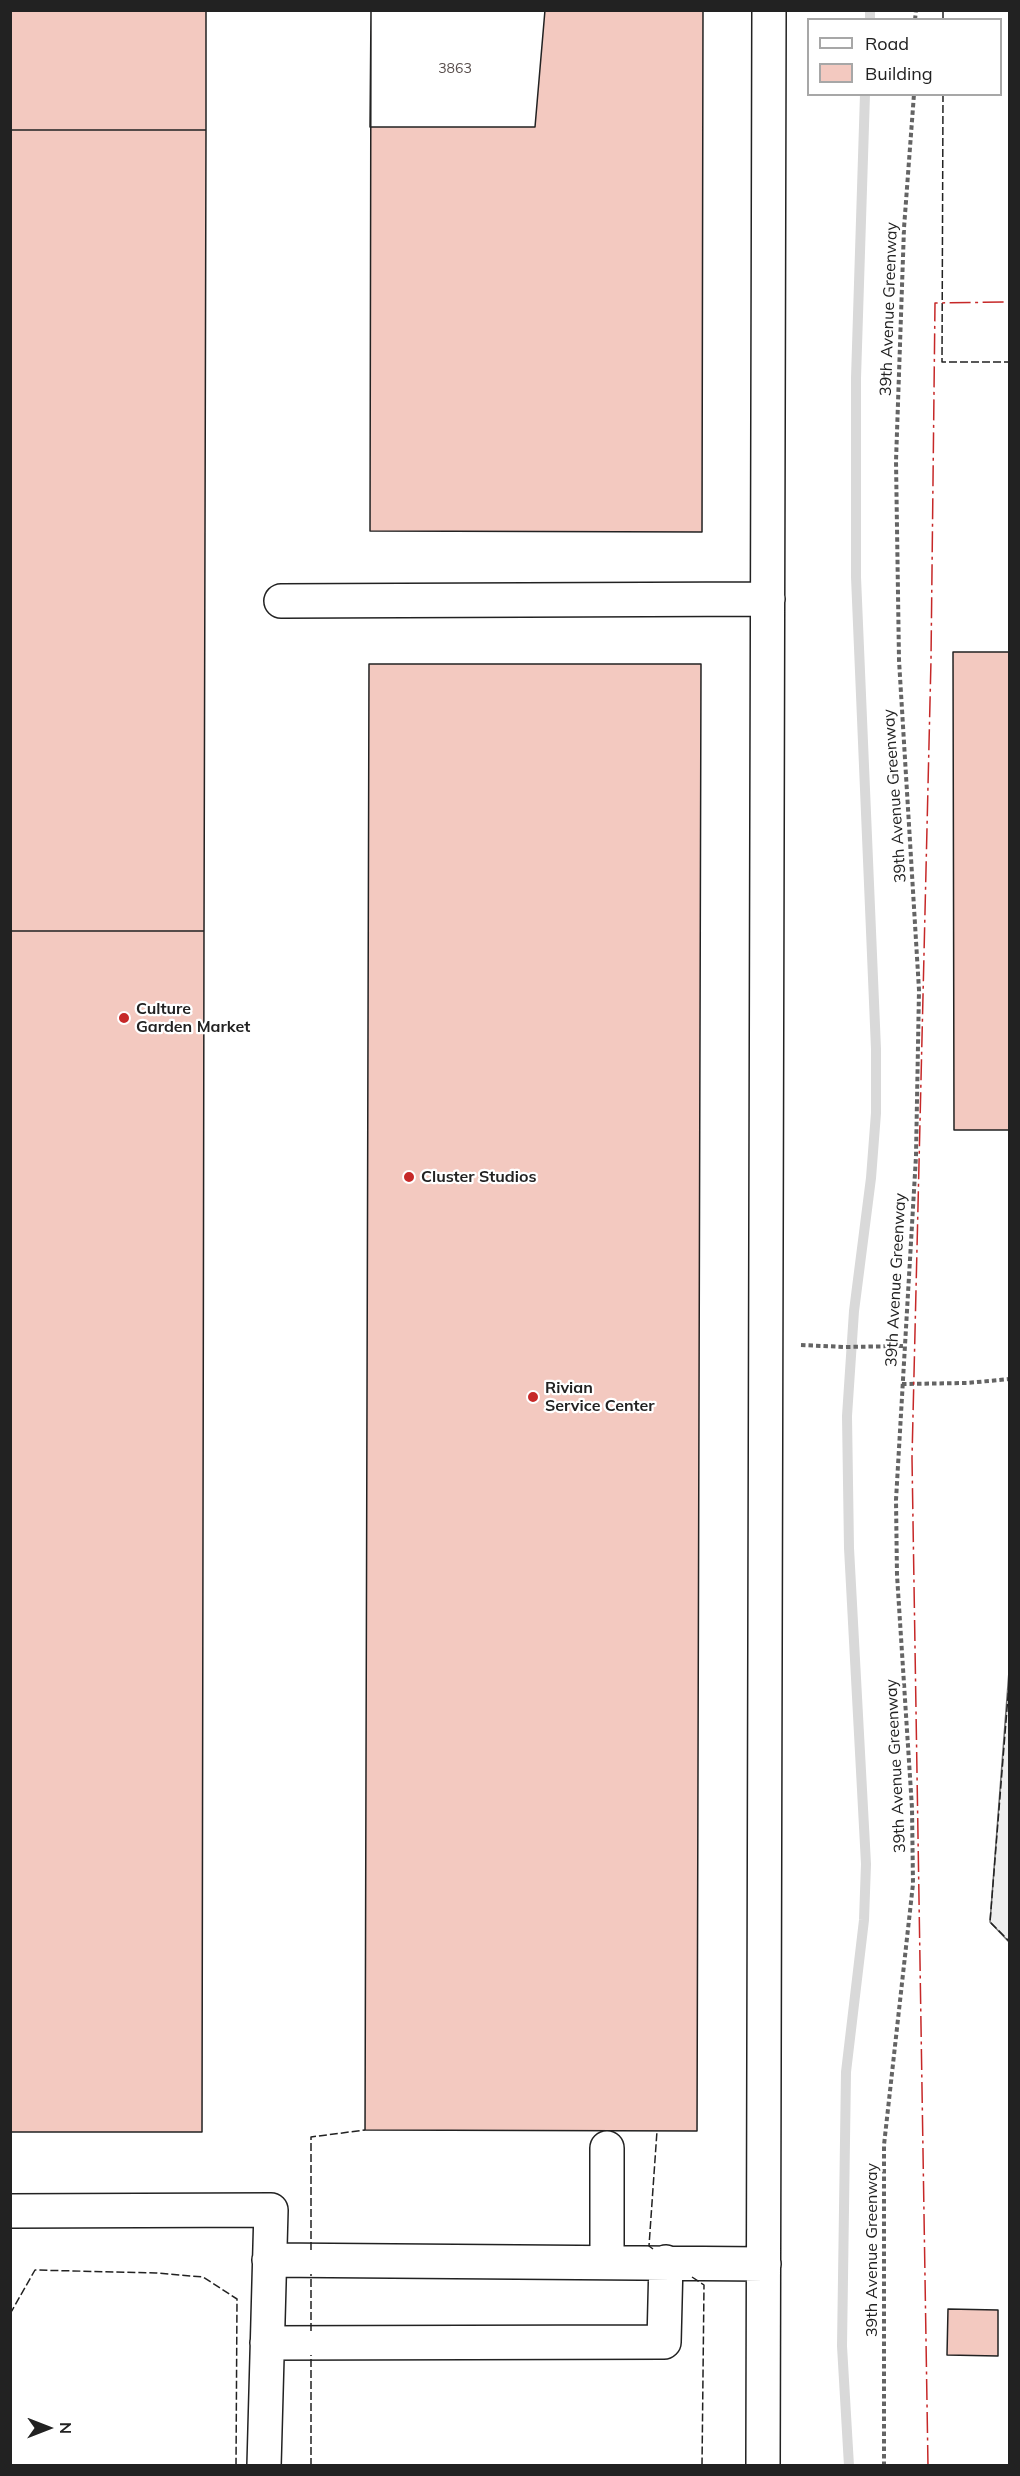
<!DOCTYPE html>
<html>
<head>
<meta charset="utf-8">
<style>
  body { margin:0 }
  #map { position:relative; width:1020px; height:2476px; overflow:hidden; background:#fff; font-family:Mulish,sans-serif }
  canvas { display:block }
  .frame { position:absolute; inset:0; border:12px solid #222; pointer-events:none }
  .legend { position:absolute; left:807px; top:18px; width:195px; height:78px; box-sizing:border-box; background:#fff; border:2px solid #a7a7a7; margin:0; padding:8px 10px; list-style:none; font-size:18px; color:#222 }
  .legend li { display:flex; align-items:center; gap:12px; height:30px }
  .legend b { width:30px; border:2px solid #a7a7a7 }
  .north { position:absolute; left:18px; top:2398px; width:60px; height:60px; -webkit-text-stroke:4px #fff; paint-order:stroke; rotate:90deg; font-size:16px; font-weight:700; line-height:24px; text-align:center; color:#222 }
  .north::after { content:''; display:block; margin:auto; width:21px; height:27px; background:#222; clip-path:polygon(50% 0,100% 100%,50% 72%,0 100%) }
</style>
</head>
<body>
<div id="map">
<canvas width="1020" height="2476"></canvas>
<div class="frame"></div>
<ul class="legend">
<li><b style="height:8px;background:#fff"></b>Road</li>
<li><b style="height:16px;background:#f3c9c0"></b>Building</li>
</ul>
<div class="north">N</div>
</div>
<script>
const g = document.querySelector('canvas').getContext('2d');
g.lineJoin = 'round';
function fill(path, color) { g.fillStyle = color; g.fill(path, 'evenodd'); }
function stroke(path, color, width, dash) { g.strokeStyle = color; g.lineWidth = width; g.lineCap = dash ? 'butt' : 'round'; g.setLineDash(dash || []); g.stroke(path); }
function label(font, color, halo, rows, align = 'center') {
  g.font = font + ' Mulish,sans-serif'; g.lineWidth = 4.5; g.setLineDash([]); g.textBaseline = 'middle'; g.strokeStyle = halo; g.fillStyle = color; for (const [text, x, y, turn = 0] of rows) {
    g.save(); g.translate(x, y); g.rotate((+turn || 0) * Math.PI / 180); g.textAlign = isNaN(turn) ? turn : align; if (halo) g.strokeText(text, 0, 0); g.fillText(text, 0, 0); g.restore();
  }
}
const green = new Path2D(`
  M 1009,1671 L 1009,1942 L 990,1922 Z`);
const stream = new Path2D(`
  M 870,20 L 870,10
  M 849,2466 L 842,2346 L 846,2072 L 864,1920 L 866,1864 L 849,1548 L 847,1416 L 854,1311 L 871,1178 L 876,1113 L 876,1049 L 856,577 L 856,378 L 865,94`);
const building = new Path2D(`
  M 10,10 L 206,10 L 206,130 L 10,130 Z
  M 371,10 L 703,10 L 702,532 L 370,531 Z
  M 371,10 L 545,10 L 535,127 L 370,127 Z
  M 10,130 L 206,130 L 204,931 L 10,931 Z
  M 953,652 L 1010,652 L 1010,1130 L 954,1130 Z
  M 369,664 L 701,664 L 697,2131 L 365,2130 Z
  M 10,931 L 204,931 L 202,2132 L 10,2132 Z
  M 948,2309 L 998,2310 L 998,2356 L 947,2355 Z`);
const path = new Path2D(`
  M 915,20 L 916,10
  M 801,1345 L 845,1347 L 905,1346
  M 902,1384 L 967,1383 L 1010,1379
  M 884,2466 L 884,2145 L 913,1884 L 912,1808 L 897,1575 L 896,1500 L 916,1156 L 919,990 L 899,660 L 896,461 L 904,228 L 914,94`);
const minor = new Path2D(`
  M 281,601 L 768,599
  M 10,2211 L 271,2210 L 264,2466
  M 269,2260 L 764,2264
  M 607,2262 L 607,2148
  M 267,2343 L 664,2342 L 666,2262
  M 763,2466 L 769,10`);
const fence = new Path2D(`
  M 943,20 L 943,10
  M 943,94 L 942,362 L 1010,362
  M 1010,1671 L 990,1922 L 1010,1942
  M 653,2249 L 649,2246 L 657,2131
  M 311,2250 L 311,2137 L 365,2130
  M 692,2277 L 704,2285 L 702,2466
  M 10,2314 L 35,2270 L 156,2273 L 203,2277 L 237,2299 L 236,2466
  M 311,2331 L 311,2274
  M 311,2466 L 311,2355`);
const power = new Path2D(`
  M 928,2466 L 912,1458 L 931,660 L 935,303 L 1010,302`);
const markers = [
  [124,1018,6,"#c62828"],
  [409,1177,6,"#c62828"],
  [533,1397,6,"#c62828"]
];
const numberNames = [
  ["3863",455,69]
];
const streetNames = [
  ["39th Avenue Greenway",889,309,-88],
  ["39th Avenue Greenway",895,796,-94],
  ["39th Avenue Greenway",896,1280,-87],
  ["39th Avenue Greenway",896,1766,-93],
  ["39th Avenue Greenway",872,2250,-90]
];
const poiNames = [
  ["Culture",136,1009],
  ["Garden Market",136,1027],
  ["Cluster Studios",421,1177],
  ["Rivian",545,1388],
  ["Service Center",545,1406]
];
fill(green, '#eee');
stroke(green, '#6f6f6f', 1.5);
stroke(stream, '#d9d9d9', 10);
fill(building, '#f3c9c0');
stroke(building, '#222', 1.5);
stroke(minor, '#222', 36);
stroke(path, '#646464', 4, [4.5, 3]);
stroke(minor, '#fff', 33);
stroke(fence, '#222', 1.5, [8, 3]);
stroke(power, '#c62828', 1.5, [21, 4.5, 3, 4.5]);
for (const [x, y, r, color] of markers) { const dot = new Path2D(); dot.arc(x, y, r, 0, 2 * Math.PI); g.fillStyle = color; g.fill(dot); stroke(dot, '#fff', 2); }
label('14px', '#564c4a', null, numberNames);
label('16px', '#222', '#fff', streetNames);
label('bold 16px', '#222', '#fff', poiNames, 'left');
</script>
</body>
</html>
